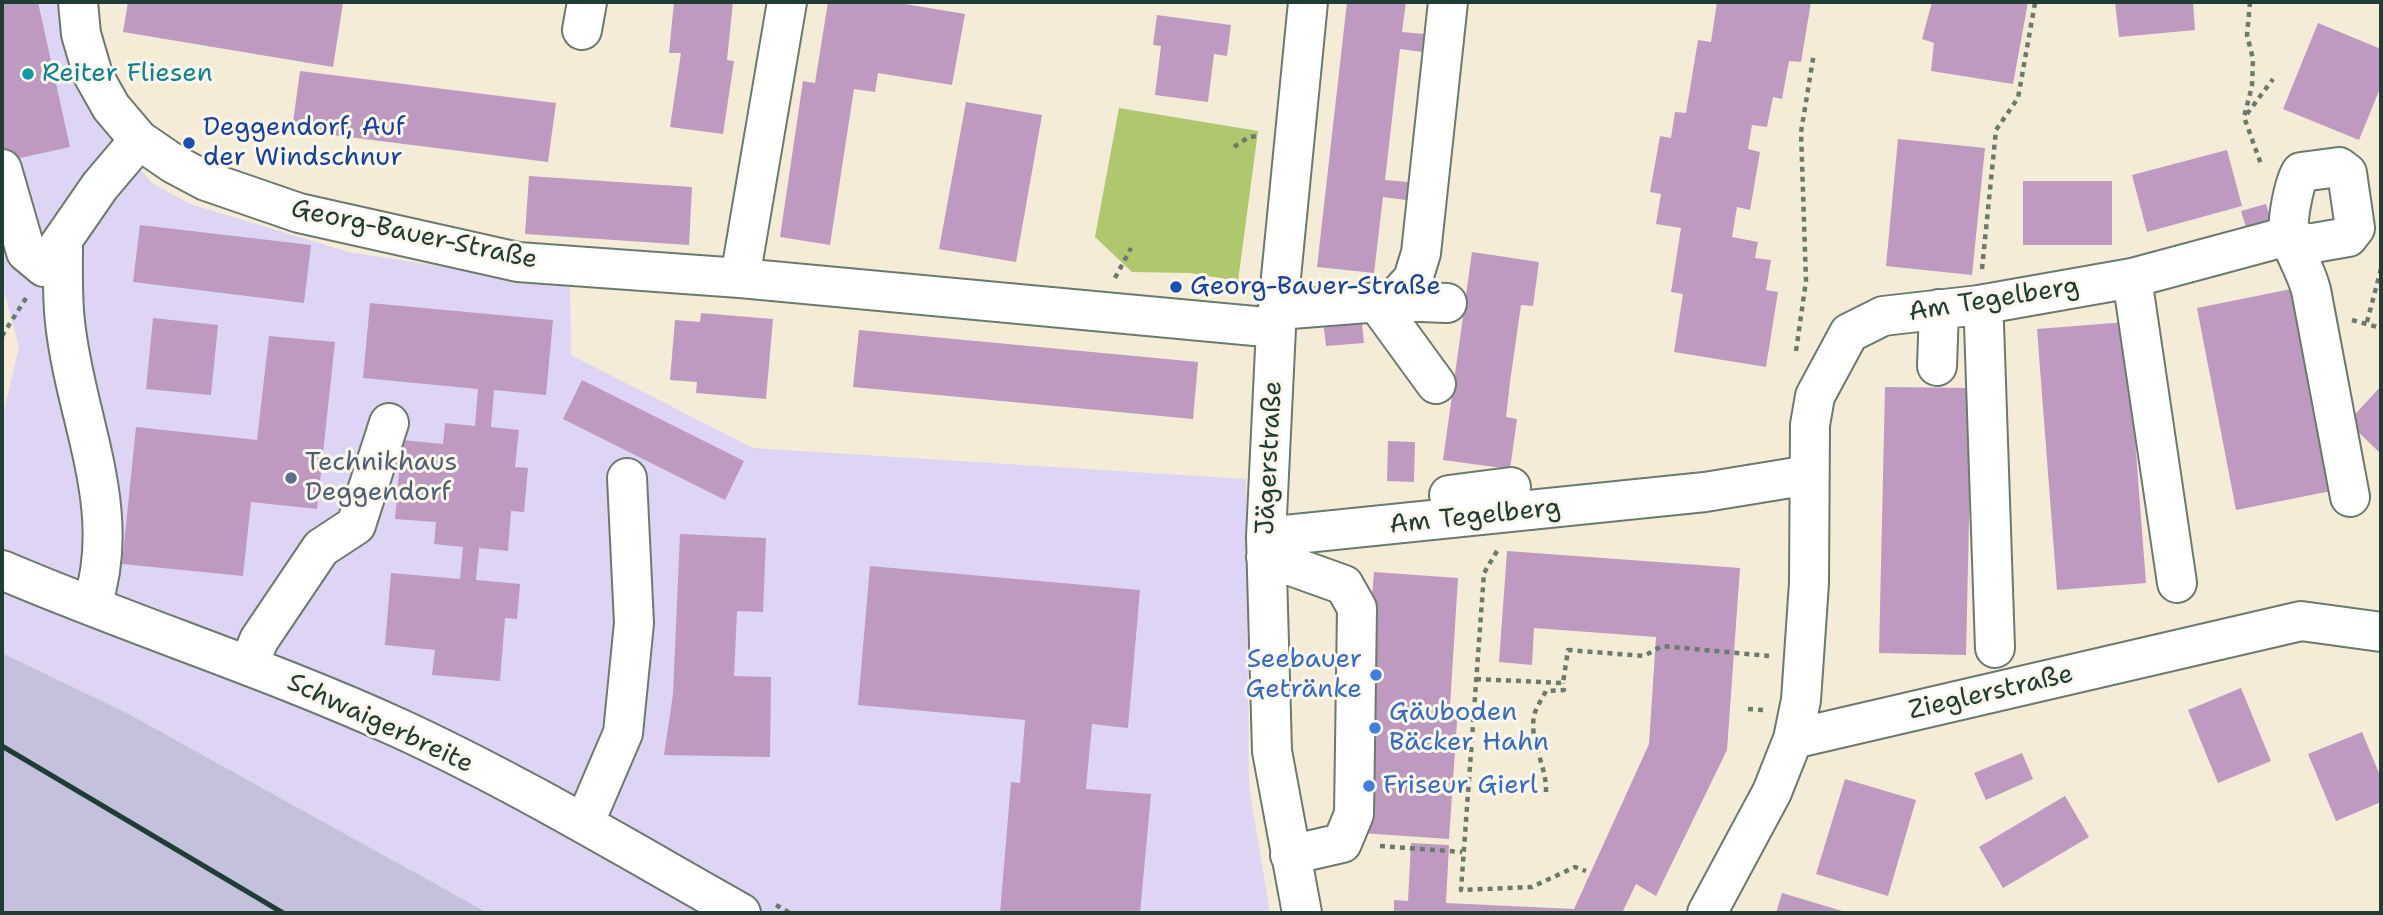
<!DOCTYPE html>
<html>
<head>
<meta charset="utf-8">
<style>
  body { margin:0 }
  #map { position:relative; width:2383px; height:915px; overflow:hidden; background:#f5ecd7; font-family:"Shantell Sans",sans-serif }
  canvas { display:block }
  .frame { position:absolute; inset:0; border:4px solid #1f3d34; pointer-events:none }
</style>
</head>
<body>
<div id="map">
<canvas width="2383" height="915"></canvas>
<div class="frame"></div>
</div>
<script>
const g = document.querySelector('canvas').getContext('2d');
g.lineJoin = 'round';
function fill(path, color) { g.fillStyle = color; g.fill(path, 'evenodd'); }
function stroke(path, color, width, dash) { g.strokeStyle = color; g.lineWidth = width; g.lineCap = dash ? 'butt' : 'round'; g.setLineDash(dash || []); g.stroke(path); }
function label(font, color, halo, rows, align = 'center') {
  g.font = font + ' "Shantell Sans",sans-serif'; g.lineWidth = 6; g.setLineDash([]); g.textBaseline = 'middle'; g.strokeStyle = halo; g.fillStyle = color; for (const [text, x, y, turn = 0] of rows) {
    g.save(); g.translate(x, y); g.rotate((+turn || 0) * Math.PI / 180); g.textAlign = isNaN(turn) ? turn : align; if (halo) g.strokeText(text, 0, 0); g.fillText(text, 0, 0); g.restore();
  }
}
const built = new Path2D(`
  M 2,2 L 61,2 L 81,97 L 152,183 L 190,204 L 349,252 L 570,287 L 571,355 L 753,448 L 1246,479 L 1249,786 L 1270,913 L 488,913 L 127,713 L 2,653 L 2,419 L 19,347 L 2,284 Z`);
const industrial = new Path2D(`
  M 2,653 L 127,713 L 488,913 L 2,913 Z`);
const green = new Path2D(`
  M 1119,108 L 1258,131 L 1238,281 L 1190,273 L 1132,272 L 1095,237 Z`);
const building = new Path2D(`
  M 2,2 L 38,2 L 70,147 L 2,162 Z
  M 128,2 L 337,2 L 343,3 L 333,67 L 123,32 Z
  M 674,2 L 733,2 L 727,60 L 734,61 L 723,134 L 670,127 L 681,53 L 669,53 Z
  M 828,2 L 893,2 L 965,14 L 952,85 L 878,73 L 875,92 L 854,89 L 830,245 L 780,237 L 803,81 L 815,83 Z
  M 1347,2 L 1406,2 L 1402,32 L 1425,34 L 1423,52 L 1400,49 L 1385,180 L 1408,182 L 1406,200 L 1383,197 L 1374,273 L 1317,267 Z
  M 1717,2 L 1811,2 L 1801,62 L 1789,61 L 1782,99 L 1773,97 L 1767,127 L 1752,125 L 1748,149 L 1760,152 L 1750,210 L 1737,207 L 1732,237 L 1758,242 L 1755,258 L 1771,260 L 1766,290 L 1778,292 L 1766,367 L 1674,352 L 1683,294 L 1671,292 L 1681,228 L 1656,224 L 1661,194 L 1650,192 L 1660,136 L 1671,138 L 1675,112 L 1686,113 L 1698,40 L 1711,42 Z
  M 1932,2 L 2028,2 L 2013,84 L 1931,71 L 1934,43 L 1922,39 Z
  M 2115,2 L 2193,2 L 2195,30 L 2119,37 Z
  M 1157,15 L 1231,25 L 1227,56 L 1214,54 L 1208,102 L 1155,95 L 1161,46 L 1153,45 Z
  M 2318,23 L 2381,49 L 2381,86 L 2359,140 L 2283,109 Z
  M 300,71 L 556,103 L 548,162 L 292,130 Z
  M 966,102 L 1042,115 L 1016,262 L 939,249 Z
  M 1898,139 L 1985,148 L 1972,275 L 1886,266 Z
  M 2227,150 L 2242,206 L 2147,232 L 2132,175 Z
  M 529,176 L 692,187 L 689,245 L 525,234 Z
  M 2023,181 L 2112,181 L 2112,245 L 2023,245 Z
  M 2266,204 L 2272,224 L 2247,231 L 2241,211 Z
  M 140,225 L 311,245 L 304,303 L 133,282 Z
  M 1472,252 L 1539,262 L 1533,306 L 1521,305 L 1510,382 L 1506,417 L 1517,419 L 1510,469 L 1443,460 Z
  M 2296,288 L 2336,490 L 2236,510 L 2197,308 Z
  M 370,303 L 553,320 L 546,395 L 494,390 L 491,427 L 519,430 L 515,467 L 528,468 L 524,512 L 511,511 L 508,551 L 479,548 L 476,580 L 520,584 L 517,619 L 505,618 L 500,681 L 432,675 L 435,650 L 385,645 L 391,573 L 460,579 L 463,547 L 434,544 L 436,522 L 395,519 L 402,440 L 443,444 L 445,423 L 475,426 L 478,389 L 363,378 Z
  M 701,313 L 773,319 L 766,399 L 696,393 L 697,382 L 670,380 L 675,320 L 700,322 Z
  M 1361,315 L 1364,343 L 1326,346 L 1323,320 Z
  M 153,318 L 218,325 L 211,395 L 146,389 Z
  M 2126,322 L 2146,583 L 2057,590 L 2037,329 Z
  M 859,330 L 1198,362 L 1193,419 L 853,387 Z
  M 269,336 L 335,342 L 317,509 L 251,502 L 243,576 L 122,564 L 136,427 L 257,440 Z
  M 582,380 L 744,461 L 725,500 L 563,419 Z
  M 2381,386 L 2381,454 L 2348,422 Z
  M 1885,387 L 1972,388 L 1966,655 L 1879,653 Z
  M 1388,441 L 1415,442 L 1414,482 L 1387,481 Z
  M 680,534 L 766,538 L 763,612 L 737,611 L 734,676 L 771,677 L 770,757 L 664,755 L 673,694 Z
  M 1507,551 L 1740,568 L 1727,750 L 1656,896 L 1636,884 L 1622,913 L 1394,913 L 1394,900 L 1408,901 L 1411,843 L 1449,845 L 1446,903 L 1574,909 L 1649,744 L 1656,637 L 1534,628 L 1532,665 L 1499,662 Z
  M 870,566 L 1140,590 L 1128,728 L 1092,724 L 1086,789 L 1151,794 L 1140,913 L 1000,913 L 1011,782 L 1020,783 L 1025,720 L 858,705 Z
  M 1374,572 L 1458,578 L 1450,706 L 1458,707 L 1449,839 L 1361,833 L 1364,701 Z
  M 2241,688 L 2271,761 L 2218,783 L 2188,710 Z
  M 2362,732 L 2381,778 L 2381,802 L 2336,821 L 2308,754 Z
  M 2022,753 L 2033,779 L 1986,800 L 1974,773 Z
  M 1845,779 L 1916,800 L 1888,896 L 1816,874 Z
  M 2065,796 L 2089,837 L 2003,888 L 1979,847 Z
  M 1782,893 L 1849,913 L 1776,913 Z`);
const path = new Path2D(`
  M 2250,2 L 2247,35 L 2253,59 L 2252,86 L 2244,117 L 2262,167
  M 2247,114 L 2273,79
  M 1234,147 L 1249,137 L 1259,136
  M 1982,269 L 1996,130 L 2018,98 L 2035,3
  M 1115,278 L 1131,248
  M 2352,320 L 2381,328
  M 2367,322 L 2381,269
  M 2,336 L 26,298
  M 1796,351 L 1806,281 L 1801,132 L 1814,53
  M 1497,551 L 1484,573 L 1461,890 L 1532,887 L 1575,867 L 1586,871
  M 1476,679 L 1563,683 L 1568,650 L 1644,656 L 1662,646 L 1769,656
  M 1748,709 L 1763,710
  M 1546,792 C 1547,766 1529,741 1534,716 C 1536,707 1542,699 1546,691 L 1564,690 L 1563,683
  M 1380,846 L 1462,852
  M 776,905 L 790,913`);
const minor = new Path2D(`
  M 78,2 L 81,34 L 93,75 L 111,107 L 139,140 L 174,164 L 206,181 L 299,213 L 518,262 L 740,278 L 1276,328
  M 582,30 L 587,2
  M 2,169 L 26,252 L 44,267 L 100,186 L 139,140
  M 63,242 C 63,268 62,295 65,322 C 75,418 124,508 92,605
  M 740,278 L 787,2
  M 2132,278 L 2177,583
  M 1393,301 L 1447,303
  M 1377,303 L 1436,384
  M 1979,305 L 1984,324 L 1995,648
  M 1278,310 L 1393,301 L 1413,279 L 1421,253 L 1448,2
  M 1937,366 L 1939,309
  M 1449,495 L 1511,487
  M 1266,537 L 1705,492 L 1809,475
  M 1266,557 L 1344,585 L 1357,608 L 1354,814 L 1342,843 L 1290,855
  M 2,570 C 133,626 270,669 401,729 C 518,783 629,850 741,913
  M 249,664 L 259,640 L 321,548 L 356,525 L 389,423
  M 1793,739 L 2301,621 L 2381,632
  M 584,824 L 623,733 L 634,623 L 627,478
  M 1302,913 L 1272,751 L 1266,537 L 1276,328 L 1308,2
  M 1707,913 L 1772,792 L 1793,739 L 1801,700 L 1809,583 L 1810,425 L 1815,396 L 1849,333 L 1883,316 L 1979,305 L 2132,278 L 2288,236 L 2308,244 L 2348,237 L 2355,228 L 2347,173 L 2339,167 L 2301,172 C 2294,183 2285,226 2290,238 C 2296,256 2306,271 2311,290 L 2350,497`);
const rail = new Path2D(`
  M 2,746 L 283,913`);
const markers = [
  [28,74,7,"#0f9aa8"],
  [189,143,7,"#1a4fb4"],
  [1176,287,7,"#1a4fb4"],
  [291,478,7,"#5c6f8a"],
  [1376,675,7,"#3f7fe0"],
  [1375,728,7,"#3f7fe0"],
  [1369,786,7,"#3f7fe0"]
];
const cultureNames = [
  ["Reiter Fliesen",42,74]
];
const transitNames = [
  ["Deggendorf, Auf",203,128],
  ["der Windschnur",203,158],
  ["Georg-Bauer-Straße",1190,287]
];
const streetNames = [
  ["Georg-Bauer-Straße",414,235,12],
  ["Am Tegelberg",1994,300,-9],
  ["Jägerstraße",1270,458,-87],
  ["Am Tegelberg",1475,517,-6],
  ["Zieglerstraße",1991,693,-13],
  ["Schwaigerbreite",380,724,25]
];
const serviceNames = [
  ["Technikhaus",305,463],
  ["Deggendorf",305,493]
];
const shopNames = [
  ["Seebauer",1362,660,"right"],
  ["Getränke",1362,690,"right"],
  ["Gäuboden",1389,713],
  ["Bäcker Hahn",1389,743],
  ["Friseur Gierl",1383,786]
];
fill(built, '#ded5f5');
fill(industrial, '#c3c1db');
fill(green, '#afc76d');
fill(building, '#be9ac1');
stroke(minor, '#6a7a6d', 42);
stroke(path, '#6a7a6d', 4.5, [5, 5]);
stroke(minor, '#fff', 38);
stroke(rail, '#1f3d34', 5);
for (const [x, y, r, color] of markers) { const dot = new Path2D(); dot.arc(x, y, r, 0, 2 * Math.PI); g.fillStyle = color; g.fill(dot); stroke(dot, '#fbf7ec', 2.5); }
label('26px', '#0d838f', '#fbf7ec', cultureNames, 'left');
label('26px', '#164399', '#fbf7ec', transitNames, 'left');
label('26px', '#1f3d34', '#fbf7ec', streetNames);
label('26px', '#4e5e75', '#fbf7ec', serviceNames, 'left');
label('26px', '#366cbe', '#fbf7ec', shopNames, 'left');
</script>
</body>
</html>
